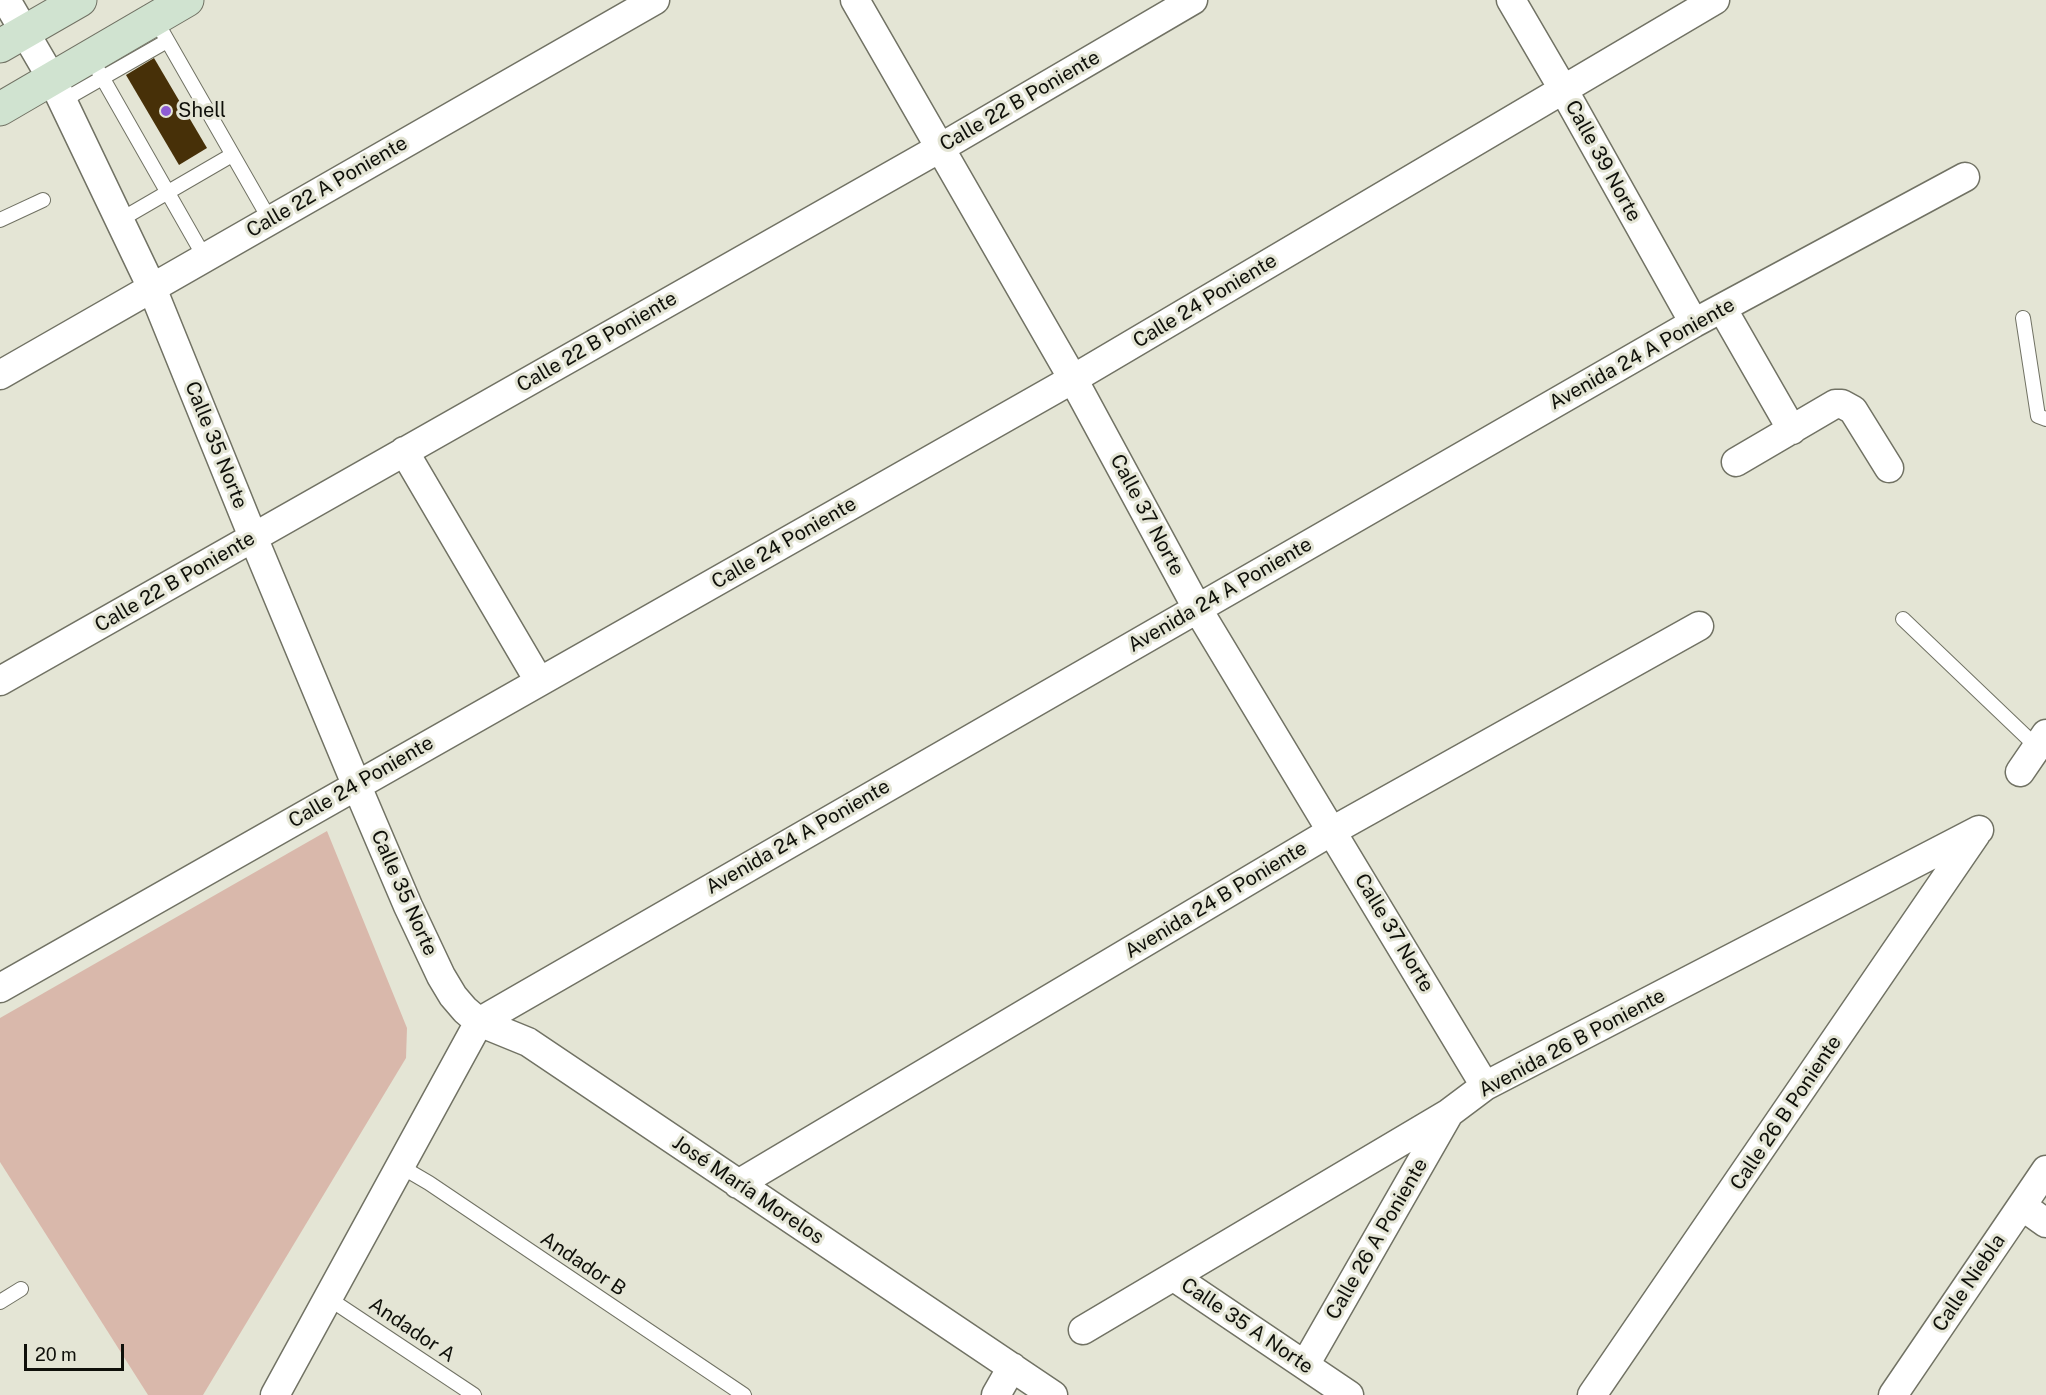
<!DOCTYPE html>
<html>
<head>
<meta charset="utf-8">
<style>
  body { margin:0 }
  #map { position:relative; width:2046px; height:1395px; overflow:hidden; background:#e4e5d5; font-family:"Public Sans",sans-serif }
  canvas { display:block }
  .scale { position:absolute; left:24px; top:1344px; width:100px; height:27px; box-sizing:border-box; border:3px solid #0f100a; border-top:0; padding-left:8px; font-size:18px; line-height:21px; white-space:nowrap; color:#0f100a; -webkit-text-stroke:4px #e4e5d5; paint-order:stroke }
</style>
</head>
<body>
<div id="map">
<canvas width="2046" height="1395"></canvas>
<div class="scale">20 m</div>
</div>
<script>
const g = document.querySelector('canvas').getContext('2d');
g.lineJoin = 'round';
function fill(path, color) { g.fillStyle = color; g.fill(path, 'evenodd'); }
function stroke(path, color, width, dash) { g.strokeStyle = color; g.lineWidth = width; g.lineCap = dash ? 'butt' : 'round'; g.setLineDash(dash || []); g.stroke(path); }
function label(font, color, halo, rows, align = 'center') {
  g.font = font + ' "Public Sans",sans-serif'; g.lineWidth = 6; g.setLineDash([]); g.textBaseline = 'middle'; g.strokeStyle = halo; g.fillStyle = color; for (const [text, x, y, turn = 0] of rows) {
    g.save(); g.translate(x, y); g.rotate((+turn || 0) * Math.PI / 180); g.textAlign = isNaN(turn) ? turn : align; if (halo) g.strokeText(text, 0, 0); g.fillText(text, 0, 0); g.restore();
  }
}
const green = new Path2D(`
  M 327,831 L 407,1028 L 406,1058 L 203,1395 L 148,1395 L 0,1162 L 0,1018 Z`);
const building = new Path2D(`
  M 154,58 L 207,148 L 179,165 L 126,75 Z`);
const lane = new Path2D(`
  M 155,19 L 270,220
  M 90,56 L 205,258
  M 62,101 L 167,41
  M 0,220 L 43,200
  M 120,220 L 232,155
  M 2023,318 L 2038,416 L 2046,419
  M 1903,619 L 2037,747
  M 400,1166 L 429,1183 L 744,1395
  M 328,1298 L 474,1395
  M 0,1302 L 21,1289`);
const street = new Path2D(`
  M 6,0 L 52,79 L 152,288 L 253,537 L 356,784 L 408,906 L 441,976 L 453,996 L 465,1010 L 479,1022 L 528,1042 L 1053,1395
  M 855,0 L 1073,379 L 1197,608 L 1485,1086
  M 1511,0 L 1563,89 L 1694,323
  M 1722,308 L 1792,430
  M 0,375 L 655,0
  M 404,451 L 539,681
  M 1736,462 L 1835,404 L 1842,404 L 1853,410 L 1889,468
  M 0,681 L 940,148 L 1193,0
  M 2020,772 L 2046,734
  M 0,988 L 1073,379 L 1715,0
  M 738,1184 L 1332,831 L 1699,626
  M 2022,1206 L 2046,1223
  M 1174,1277 L 1349,1395
  M 1083,1330 L 1449,1113 L 1485,1086 L 1979,830
  M 1305,1365 L 1448,1115
  M 275,1395 L 479,1022 L 1694,323 L 1965,177
  M 996,1395 L 1012,1367
  M 1592,1395 L 1976,834
  M 1893,1395 L 2046,1170`);
const secondary = new Path2D(`
  M 0,46 L 80,0
  M 0,109 L 187,0`);
const markers = [
  [166,111,6,"#8e5cd5"]
];
const streetNames = [
  ["Calle 22 B Poniente",1020,101,-30],
  ["Calle 39 Norte",1603,161,61],
  ["Calle 22 A Poniente",327,187,-30],
  ["Calle 24 Poniente",1205,301,-31],
  ["Calle 22 B Poniente",597,342,-30],
  ["Avenida 24 A Poniente",1642,354,-29],
  ["Calle 35 Norte",216,445,68],
  ["Calle 37 Norte",1147,515,62],
  ["Calle 24 Poniente",784,543,-30],
  ["Calle 22 B Poniente",175,582,-30],
  ["Avenida 24 A Poniente",1220,595,-30],
  ["Calle 24 Poniente",361,782,-30],
  ["Avenida 24 A Poniente",798,837,-30],
  ["Calle 35 Norte",404,893,66],
  ["Avenida 24 B Poniente",1216,900,-31],
  ["Calle 37 Norte",1394,933,59],
  ["Avenida 26 B Poniente",1572,1043,-28],
  ["Calle 26 B Poniente",1786,1113,-56],
  ["José María Morelos",748,1190,34],
  ["Calle 26 A Poniente",1377,1239,-60],
  ["Andador B",583,1264,34],
  ["Calle Niebla",1969,1283,-56],
  ["Calle 35 A Norte",1247,1326,34],
  ["Andador A",412,1330,34]
];
const poiNames = [
  ["Shell",178,111]
];
fill(green, '#d9b8ab');
fill(building, '#473008');
stroke(lane, '#717264', 16);
stroke(street, '#717264', 31);
stroke(secondary, '#717264', 35);
stroke(lane, '#fff', 14);
stroke(street, '#fff', 28);
stroke(secondary, '#d0e3d0', 33);
for (const [x, y, r, color] of markers) { const dot = new Path2D(); dot.arc(x, y, r, 0, 2 * Math.PI); g.fillStyle = color; g.fill(dot); stroke(dot, '#e4e5d5', 2); }
label('20px', '#0f100a', '#e4e5d5', streetNames);
label('20px', '#0f100a', '#e4e5d5', poiNames, 'left');
</script>
</body>
</html>
